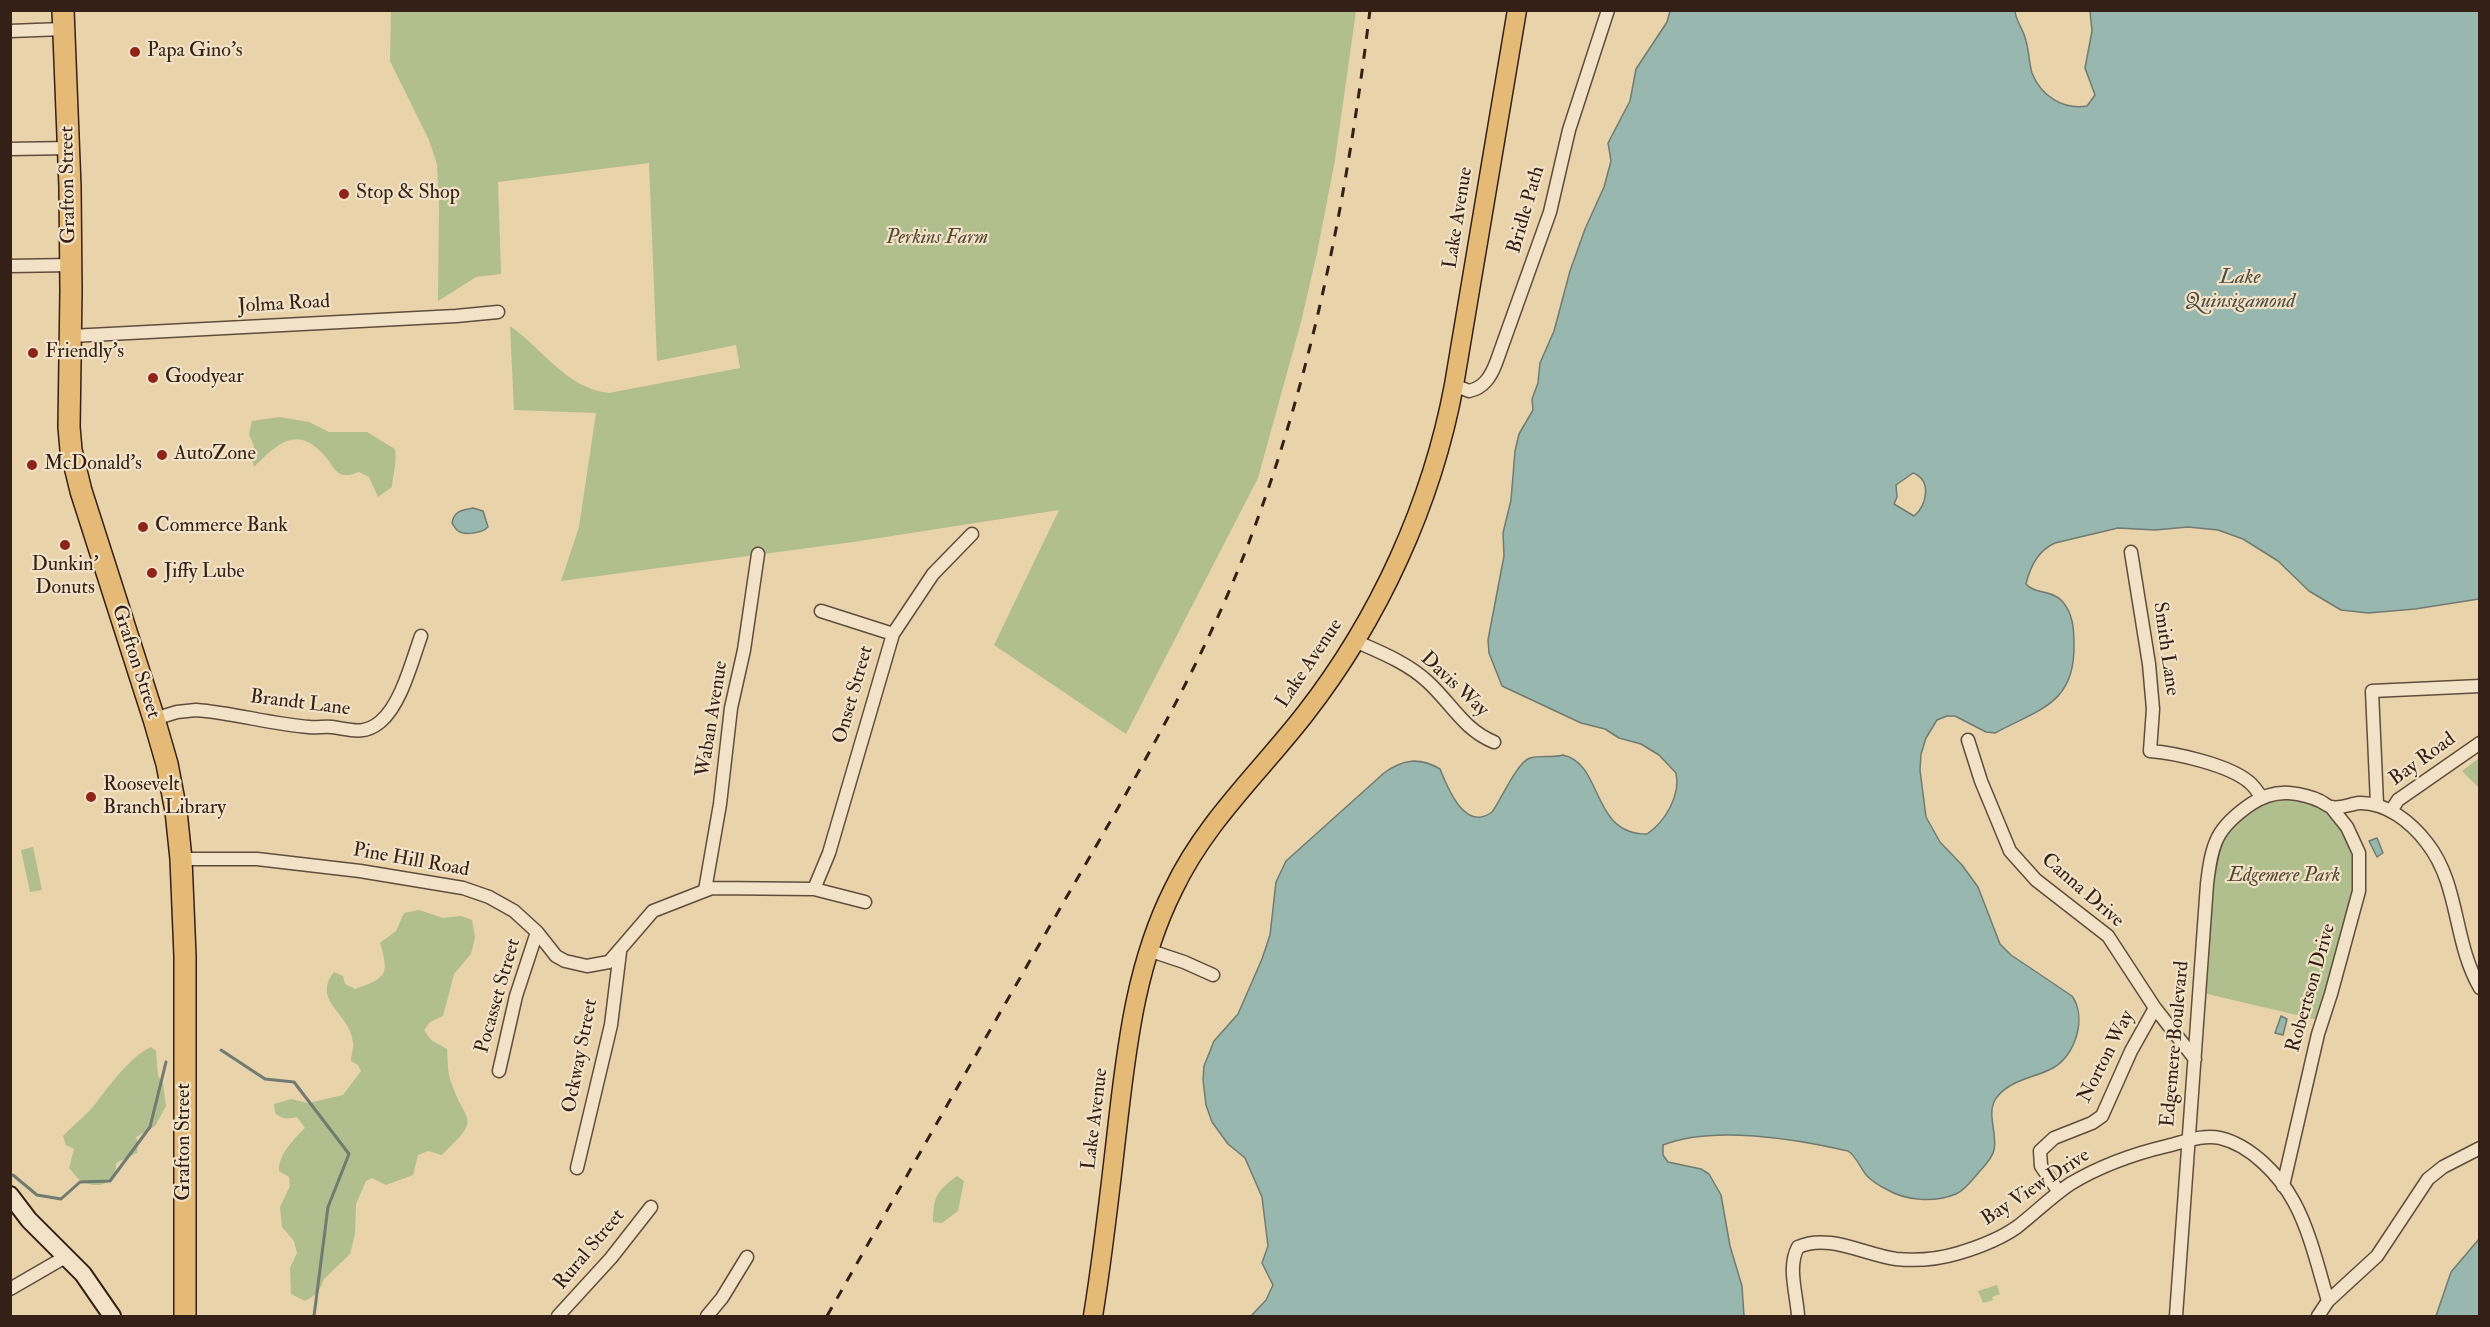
<!DOCTYPE html>
<html>
<head>
<meta charset="utf-8">
<style>
  body { margin:0 }
  #map { position:relative; width:2490px; height:1327px; overflow:hidden; background:#e9d3ab; font-family:"IM FELL Double Pica",serif }
  canvas { display:block }
  .frame { position:absolute; inset:0; border:12px solid #342017; pointer-events:none }
</style>
</head>
<body>
<div id="map">
<canvas width="2490" height="1327"></canvas>
<div class="frame"></div>
</div>
<script>
const g = document.querySelector('canvas').getContext('2d');
g.lineJoin = 'round';
function fill(path, color) { g.fillStyle = color; g.fill(path, 'evenodd'); }
function stroke(path, color, width, dash) { g.strokeStyle = color; g.lineWidth = width; g.lineCap = dash ? 'butt' : 'round'; g.setLineDash(dash || []); g.stroke(path); }
function label(font, color, halo, rows, align = 'center') {
  g.font = font + ' "IM FELL Double Pica",serif'; g.lineWidth = 4.5; g.setLineDash([]); g.textBaseline = 'middle'; g.strokeStyle = halo; g.fillStyle = color; for (const [text, x, y, turn = 0] of rows) {
    g.save(); g.translate(x, y); g.rotate((+turn || 0) * Math.PI / 180); g.textAlign = isNaN(turn) ? turn : align; if (halo) g.strokeText(text, 0, 0); g.fillText(text, 0, 0); g.restore();
  }
}
const green = new Path2D(`
  M 391,11 L 1356,11 L 1335,160 L 1317,253 L 1301,322 L 1258,478 L 1126,734 L 994,645 L 1059,510 L 853,542 L 561,581 L 579,527 L 596,413 L 514,410 L 510,326 C 543,349 566,388 609,393 L 740,368 L 736,345 L 657,361 L 649,163 L 498,182 L 501,274 L 476,277 L 438,301 L 439,207 L 437,164 L 429,140 L 390,61 Z
  M 280,417 L 309,422 L 329,432 L 367,432 L 395,449 C 397,466 393,472 392,487 L 378,497 L 369,477 L 359,472 C 355,473 350,476 346,475 C 337,475 333,467 329,461 C 300,424 281,440 254,467 L 251,455 L 254,446 L 249,434 L 252,421 Z
  M 2479,758 L 2479,788 L 2462,771 Z
  M 2274,793 L 2331,807 L 2347,827 L 2361,875 L 2322,1021 L 2199,992 L 2217,840 L 2232,817 Z
  M 33,847 L 42,890 L 30,892 L 21,850 Z
  M 419,910 L 443,918 L 461,916 L 472,920 L 475,937 L 471,954 L 454,974 L 443,1016 L 430,1022 L 424,1030 L 431,1040 L 447,1049 C 448,1059 447,1072 451,1082 C 466,1126 483,1115 442,1155 L 428,1151 L 418,1155 L 413,1175 L 386,1185 L 372,1178 L 366,1181 L 356,1204 L 355,1234 L 350,1254 L 324,1279 L 318,1293 L 305,1301 L 291,1294 L 290,1268 L 297,1253 L 294,1241 L 282,1227 L 280,1207 L 290,1186 L 289,1177 L 279,1171 C 278,1155 294,1139 305,1128 L 297,1117 C 288,1119 283,1120 275,1113 L 274,1104 L 291,1099 L 308,1103 L 343,1095 L 361,1071 L 358,1065 L 351,1061 C 351,1055 354,1048 353,1042 C 350,1013 311,1001 334,972 L 343,976 L 345,984 L 355,989 C 386,978 390,975 380,943 L 396,931 L 404,913 Z
  M 151,1047 L 156,1051 L 158,1076 L 163,1083 L 166,1106 L 155,1126 L 136,1137 L 138,1143 L 137,1153 L 116,1163 C 117,1182 101,1190 83,1182 C 78,1180 73,1172 69,1168 L 74,1149 L 66,1145 L 63,1136 C 73,1125 87,1115 96,1103 C 109,1086 131,1056 151,1047 Z
  M 957,1176 L 964,1181 L 958,1211 L 942,1223 L 933,1222 C 933,1197 937,1191 957,1176 Z
  M 1997,1285 L 2000,1294 L 1992,1297 L 1993,1300 L 1983,1303 L 1978,1291 Z`);
const water = new Path2D(`
  M 1670,11 L 2015,11 C 2016,22 2024,30 2026,41 C 2029,51 2029,63 2032,73 C 2041,96 2063,110 2087,106 L 2095,95 L 2085,68 L 2092,31 L 2090,11 L 2479,11 L 2479,599 L 2415,609 L 2368,613 L 2341,610 L 2309,591 L 2278,561 L 2243,539 L 2218,530 L 2188,527 L 2155,530 L 2118,528 L 2055,543 C 2039,550 2030,567 2026,584 C 2034,594 2052,590 2062,601 C 2073,613 2074,629 2074,645 C 2075,704 2039,709 1995,733 L 1986,732 L 1955,716 L 1947,716 L 1937,720 L 1926,738 L 1921,754 L 1920,770 L 1926,817 L 1940,842 L 1962,865 L 1978,887 L 2000,944 L 2011,955 L 2072,996 C 2087,1017 2076,1055 2053,1068 C 2035,1078 2011,1079 1997,1097 C 1985,1112 1998,1133 1994,1150 C 1992,1159 1985,1165 1979,1172 C 1973,1179 1965,1190 1956,1194 C 1934,1203 1906,1201 1886,1189 C 1880,1186 1872,1181 1867,1176 C 1860,1168 1857,1157 1848,1151 C 1796,1139 1712,1125 1663,1145 L 1663,1155 L 1668,1162 L 1701,1169 L 1709,1174 L 1721,1195 L 1730,1246 L 1742,1286 L 1744,1316 L 1251,1316 L 1266,1300 L 1273,1285 L 1262,1263 L 1268,1246 L 1262,1197 L 1245,1158 L 1228,1144 L 1212,1122 L 1206,1105 L 1203,1080 L 1204,1066 L 1214,1041 L 1238,1014 L 1262,959 L 1270,935 L 1276,882 L 1286,861 L 1384,773 C 1403,759 1420,757 1440,769 C 1448,789 1465,832 1492,812 C 1501,800 1517,762 1530,758 C 1541,755 1552,758 1563,755 C 1604,764 1590,834 1647,834 C 1665,822 1681,795 1676,773 L 1659,755 L 1641,744 L 1619,738 L 1605,729 L 1581,723 L 1502,686 L 1489,653 L 1488,640 L 1504,556 L 1503,533 L 1511,500 L 1515,451 L 1519,434 L 1533,410 L 1532,399 L 1538,383 L 1540,363 L 1554,331 L 1570,271 L 1585,229 L 1604,187 L 1611,161 L 1608,143 L 1630,101 L 1636,69 L 1667,22 ZM 1913,473 C 1932,480 1927,506 1914,516 L 1894,504 L 1897,497 L 1896,485 Z
  M 473,508 L 483,511 L 488,527 C 482,533 465,536 458,531 C 455,529 454,526 452,523 C 454,511 462,510 473,508 Z
  M 2377,838 L 2383,853 L 2377,857 L 2369,841 Z
  M 2281,1016 L 2287,1019 L 2283,1035 L 2275,1033 Z
  M 2479,1239 L 2479,1316 L 2436,1316 L 2451,1272 Z`);
const stream = new Path2D(`
  M 221,1050 L 265,1079 L 294,1082 L 349,1154 L 328,1207 L 314,1316
  M 13,1175 L 37,1195 L 61,1199 L 80,1182 L 110,1181 L 150,1127 L 166,1062`);
const street = new Path2D(`
  M 10,31 L 63,29
  M 10,149 L 69,148
  M 10,266 L 71,265
  M 71,336 L 456,316 L 498,312
  M 1454,385 L 1469,391 C 1484,388 1491,376 1496,363 L 1550,212 L 1569,130 L 1608,10
  M 2131,552 L 2149,664 L 2153,709 L 2150,751 C 2176,753 2229,765 2249,782 C 2254,786 2258,792 2261,797
  M 821,611 L 893,634
  M 1355,641 C 1380,652 1408,663 1428,682 C 1451,703 1464,730 1494,742
  M 154,719 L 177,712 L 196,710 C 234,713 271,724 309,727 C 317,728 324,726 332,727 C 349,729 363,736 380,722 C 401,705 412,661 421,636
  M 1968,740 L 1981,781 L 2010,851 L 2036,880 L 2108,936 L 2155,1008 L 2195,1059
  M 2377,804 L 2372,691 L 2480,686
  M 2391,811 L 2398,800 L 2480,743
  M 181,859 L 257,859 L 360,871 L 463,888 L 489,897 L 514,911 L 537,932 L 556,956 L 565,961 L 587,966 L 609,962 L 653,911 L 712,888 L 814,889 L 865,902
  M 814,889 L 829,853 L 893,634 L 933,574 L 972,534
  M 705,890 L 720,804 L 731,708 L 744,650 L 758,554
  M 1148,950 L 1184,962 L 1213,975
  M 499,1071 L 516,996 L 537,932
  M 577,1168 L 611,1025 L 620,952
  M 2283,1186 L 2318,1034 L 2331,994 L 2359,891 L 2359,853 L 2347,827 L 2331,807
  M 2059,1192 L 2041,1166 L 2040,1151 L 2054,1138 L 2092,1123 L 2102,1116 L 2131,1051 L 2155,1008
  M 10,1289 L 67,1256
  M 558,1316 L 611,1258 L 651,1207
  M 707,1316 L 722,1298 L 747,1257
  M 1798,1316 C 1797,1295 1787,1267 1798,1247 C 1829,1233 1865,1255 1896,1259 C 1916,1261 1939,1259 1959,1253 C 1979,1247 2000,1239 2017,1227 C 2035,1213 2051,1197 2070,1184 C 2100,1166 2133,1154 2167,1146 C 2184,1142 2203,1134 2220,1138 C 2251,1145 2280,1176 2294,1202 C 2310,1231 2319,1271 2328,1301
  M 2176,1316 L 2207,884 C 2212,843 2216,828 2251,804 C 2263,796 2274,792 2289,793 C 2299,794 2310,796 2320,801 C 2323,802 2328,807 2332,807 C 2339,809 2351,804 2359,803 C 2386,802 2411,822 2427,843 C 2460,885 2453,942 2480,988
  M 2318,1316 L 2328,1301 L 2377,1256 L 2428,1179 L 2443,1167 L 2480,1148`);
const secondary = new Path2D(`
  M 10,1195 L 29,1220 L 83,1274 L 112,1316`);
const primary = new Path2D(`
  M 1093,1316 C 1104,1249 1111,1181 1119,1113 C 1128,1036 1138,960 1173,890 C 1205,822 1260,772 1305,714 C 1379,619 1432,503 1454,385 L 1517,10`);
const highway = new Path2D(`
  M 63,10 L 70,187 L 71,291 L 69,427 L 71,450 L 81,491 L 154,719 L 167,764 L 176,811 L 181,859 L 185,956 L 185,1316`);
const rail = new Path2D(`
  M 827,1316 C 905,1179 983,1042 1062,905 C 1130,787 1201,669 1249,542 C 1314,372 1348,190 1370,10`);
const markers = [
  [135,52,6,"#8f2418"],
  [344,194,6,"#8f2418"],
  [33,353,6,"#8f2418"],
  [153,378,6,"#8f2418"],
  [162,455,6,"#8f2418"],
  [32,465,6,"#8f2418"],
  [143,527,6,"#8f2418"],
  [65,545,6,"#8f2418"],
  [152,573,6,"#8f2418"],
  [91,797,6,"#8f2418"]
];
const poiNames = [
  ["Papa Gino's",147,52],
  ["Stop & Shop",356,194],
  ["Friendly's",45,353],
  ["Goodyear",165,378],
  ["AutoZone",174,455],
  ["McDonald's",44,465],
  ["Commerce Bank",155,527],
  ["Dunkin'",65,566,"center"],
  ["Donuts",65,589,"center"],
  ["Jiffy Lube",164,573],
  ["Roosevelt",103,786],
  ["Branch Library",103,809]
];
const streetNames = [
  ["Grafton Street",69,185,-91],
  ["Bridle Path",1527,210,-74],
  ["Lake Avenue",1459,218,-81],
  ["Jolma Road",284,305,-3],
  ["Smith Lane",2165,649,82],
  ["Grafton Street",135,662,72],
  ["Lake Avenue",1310,664,-56],
  ["Davis Way",1454,685,43],
  ["Onset Street",854,695,-74],
  ["Brandt Lane",300,704,7],
  ["Waban Avenue",713,719,-81],
  ["Bay Road",2423,760,-36],
  ["Pine Hill Road",411,861,10],
  ["Canna Drive",2082,891,41],
  ["Robertson Drive",2312,988,-74],
  ["Pocasset Street",499,996,-74],
  ["Edgemere Boulevard",2176,1044,-85],
  ["Ockway Street",581,1056,-79],
  ["Norton Way",2107,1057,-63],
  ["Lake Avenue",1096,1119,-83],
  ["Grafton Street",185,1142,-90],
  ["Bay View Drive",2036,1188,-33],
  ["Rural Street",590,1250,-50]
];
const parkNames = [
  ["Perkins Farm",937,239],
  ["Edgemere Park",2284,877]
];
const waterNames = [
  ["Lake",2240,278],
  ["Quinsigamond",2240,302]
];
fill(green, '#b1be8d');
fill(water, '#98b7ae');
stroke(water, '#707b72', 1.5);
stroke(stream, '#707b72', 3);
stroke(street, '#614d3c', 15);
stroke(secondary, '#342017', 20);
stroke(primary, '#342017', 21);
stroke(highway, '#342017', 24);
stroke(street, '#f1e2c8', 12);
stroke(secondary, '#f1e2c8', 16);
stroke(primary, '#e4ba76', 18);
stroke(highway, '#e4ba76', 21);
stroke(rail, '#342017', 3, [10, 10]);
for (const [x, y, r, color] of markers) { const dot = new Path2D(); dot.arc(x, y, r, 0, 2 * Math.PI); g.fillStyle = color; g.fill(dot); stroke(dot, '#f1e2c8', 2); }
label('20px', '#342017', '#f1e2c8', poiNames, 'left');
label('20px', '#342017', '#f1e2c8', streetNames);
label('italic 20px', '#534834', '#f1e2c8', parkNames);
label('italic 21px', '#524d44', '#f1e2c8', waterNames);
</script>
</body>
</html>
